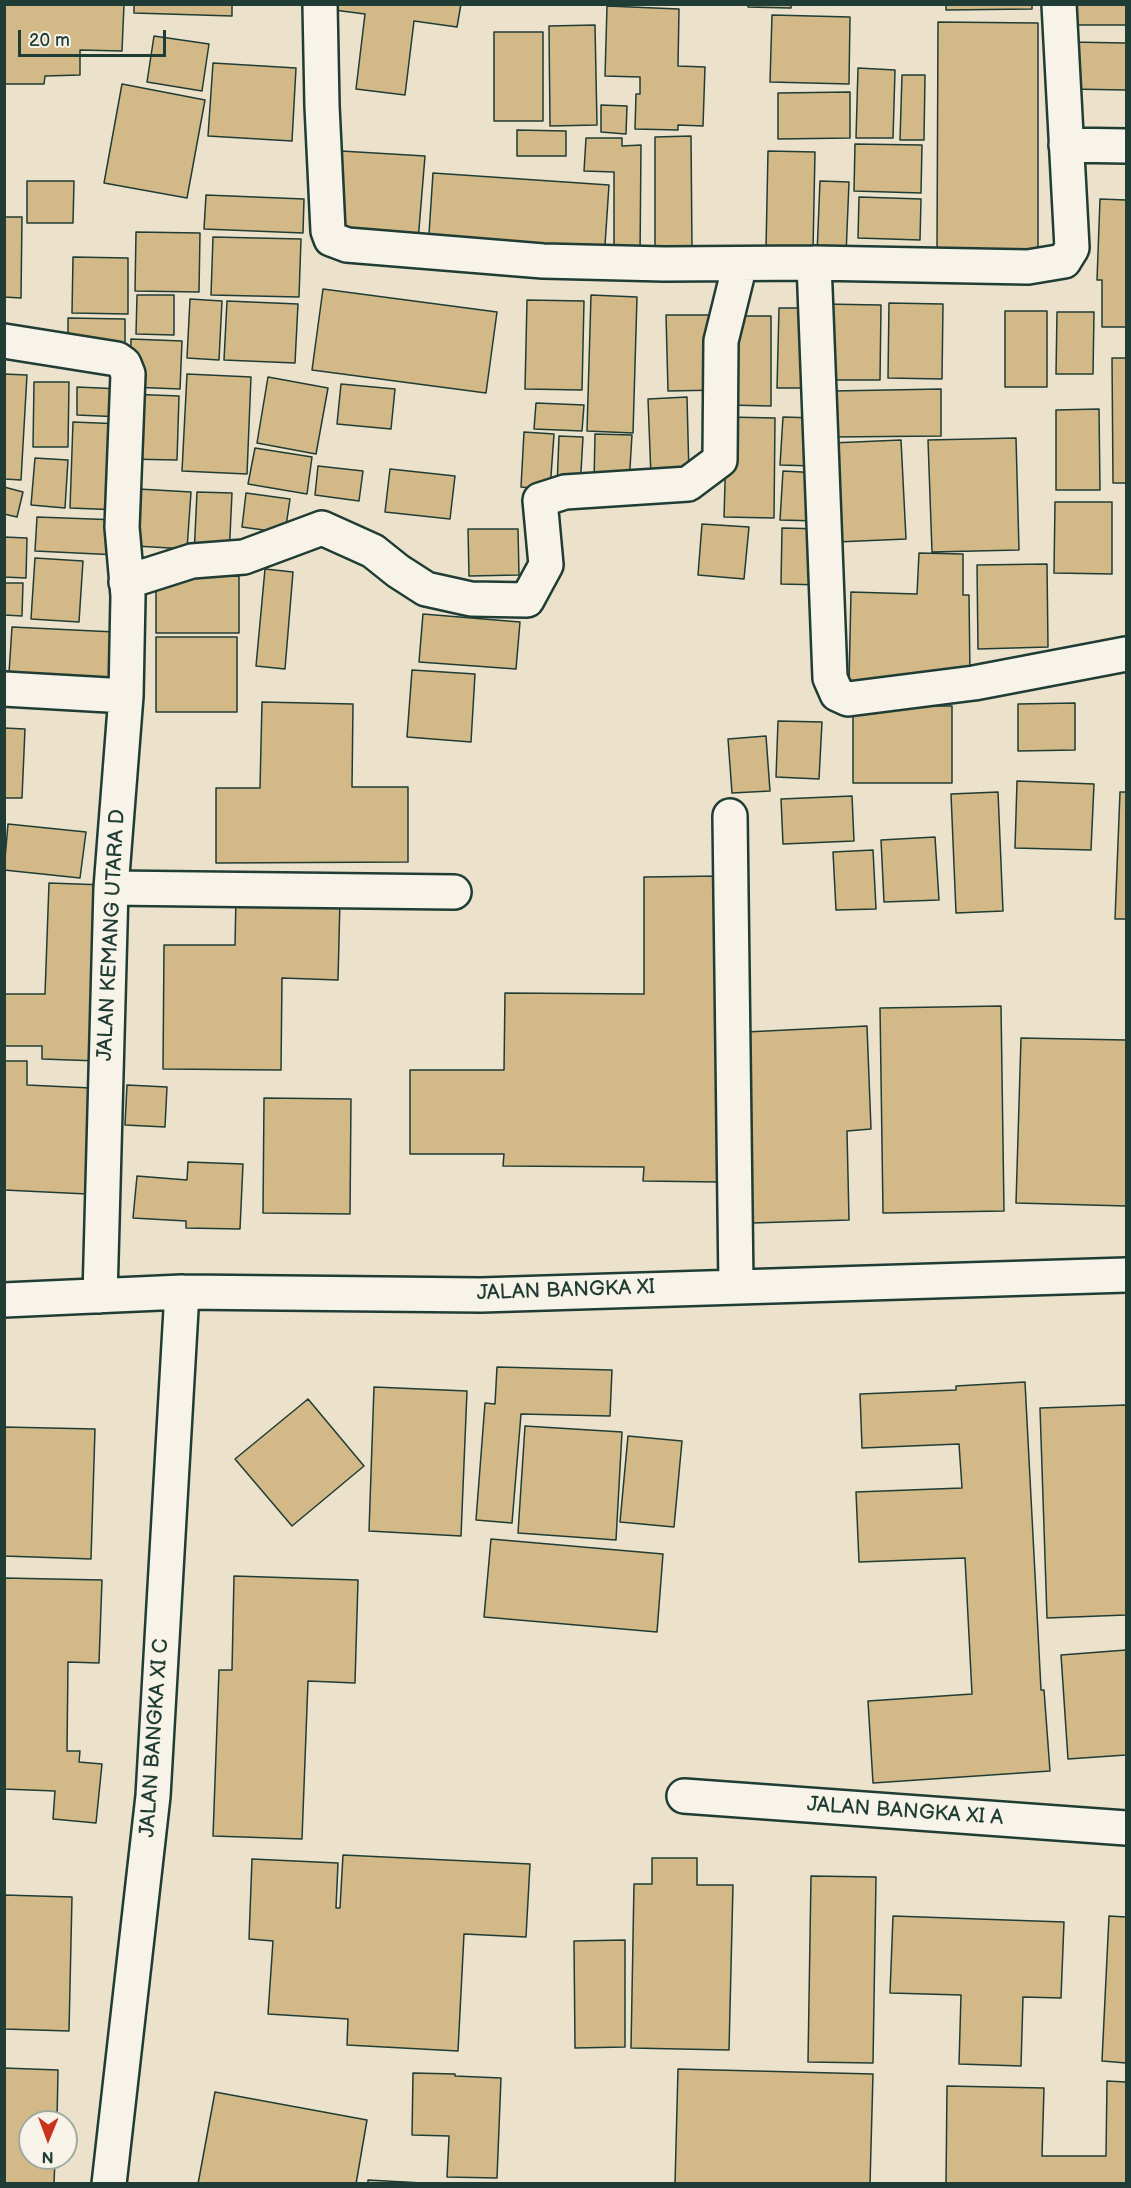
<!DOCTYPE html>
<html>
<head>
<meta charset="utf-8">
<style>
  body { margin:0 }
  #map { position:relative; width:1131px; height:2188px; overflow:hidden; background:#ece1cb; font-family:"Balsamiq Sans",sans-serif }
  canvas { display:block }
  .frame { position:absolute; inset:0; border:6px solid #1f3d34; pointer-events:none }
  .north { position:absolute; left:18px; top:2110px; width:60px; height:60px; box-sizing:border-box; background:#f7f3e8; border:2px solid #a1aaa0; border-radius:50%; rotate:181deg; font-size:16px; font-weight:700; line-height:24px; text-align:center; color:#1f3d34 }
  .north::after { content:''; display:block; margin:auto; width:21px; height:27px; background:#c8321e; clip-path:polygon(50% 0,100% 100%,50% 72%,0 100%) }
  .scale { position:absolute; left:18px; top:30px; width:148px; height:27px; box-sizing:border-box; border:3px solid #1f3d34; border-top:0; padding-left:8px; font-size:18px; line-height:21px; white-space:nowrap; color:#1f3d34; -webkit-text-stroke:4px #f7f3e8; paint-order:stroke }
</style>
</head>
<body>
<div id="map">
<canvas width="1131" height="2188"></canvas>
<div class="frame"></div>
<div class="north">N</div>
<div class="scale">20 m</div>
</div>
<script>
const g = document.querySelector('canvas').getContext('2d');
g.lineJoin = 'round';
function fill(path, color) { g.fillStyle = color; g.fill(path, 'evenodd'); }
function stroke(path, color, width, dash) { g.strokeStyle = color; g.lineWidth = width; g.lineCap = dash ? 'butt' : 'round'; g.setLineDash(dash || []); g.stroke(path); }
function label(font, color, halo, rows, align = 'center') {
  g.font = font + ' "Balsamiq Sans",sans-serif'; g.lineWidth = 4.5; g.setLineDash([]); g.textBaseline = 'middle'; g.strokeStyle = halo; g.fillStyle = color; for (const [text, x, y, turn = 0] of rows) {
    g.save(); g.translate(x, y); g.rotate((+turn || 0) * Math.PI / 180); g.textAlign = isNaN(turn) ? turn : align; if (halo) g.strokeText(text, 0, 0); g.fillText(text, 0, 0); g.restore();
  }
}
const building = new Path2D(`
  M 4,4 L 124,4 L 122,51 L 80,50 L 80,75 L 45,76 L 44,84 L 4,84 Z
  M 134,4 L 232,4 L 232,16 L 134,13 Z
  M 335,4 L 461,4 L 457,27 L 414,21 L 405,95 L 356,89 L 365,14 L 334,10 Z
  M 748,4 L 791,4 L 791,8 L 748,7 Z
  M 946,4 L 1032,4 L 1032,9 L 946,10 Z
  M 1061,4 L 1126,4 L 1126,25 L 1061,25 Z
  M 607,6 L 679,9 L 678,66 L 705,67 L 703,126 L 678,125 L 678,130 L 635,129 L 636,94 L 640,94 L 640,77 L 605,76 Z
  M 772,15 L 850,17 L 849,84 L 770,82 Z
  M 938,22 L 1038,23 L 1038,249 L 937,249 Z
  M 595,25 L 597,125 L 550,126 L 549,26 Z
  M 494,32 L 543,32 L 543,121 L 494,121 Z
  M 154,36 L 209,44 L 202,91 L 147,82 Z
  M 1069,42 L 1126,43 L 1126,90 L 1069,89 Z
  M 213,63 L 296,68 L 292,141 L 208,136 Z
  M 858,68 L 895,70 L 893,138 L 856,138 Z
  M 902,75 L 925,75 L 924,140 L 900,140 Z
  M 122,84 L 205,100 L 187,198 L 104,183 Z
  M 850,92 L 850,138 L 778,139 L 778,93 Z
  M 601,105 L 627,106 L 626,134 L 601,132 Z
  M 517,130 L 566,131 L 566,156 L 517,156 Z
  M 691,136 L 692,249 L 655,249 L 655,137 Z
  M 586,138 L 622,138 L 622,146 L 641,145 L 640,257 L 614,257 L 614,172 L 584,171 Z
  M 855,144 L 922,145 L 921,193 L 854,191 Z
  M 341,151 L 425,156 L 418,241 L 335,236 Z
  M 768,151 L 815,152 L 813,250 L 766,249 Z
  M 433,173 L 609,185 L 604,260 L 428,249 Z
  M 27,181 L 74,181 L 73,223 L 27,223 Z
  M 820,181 L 849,182 L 846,255 L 817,254 Z
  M 206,195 L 304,199 L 303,233 L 204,229 Z
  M 859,197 L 921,199 L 920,240 L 858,238 Z
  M 1100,199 L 1126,200 L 1126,327 L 1102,327 L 1102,280 L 1097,280 Z
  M 4,217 L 22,217 L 21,298 L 4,297 Z
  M 136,232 L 200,233 L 199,292 L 135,291 Z
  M 213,237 L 301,239 L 299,297 L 211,295 Z
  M 73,257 L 128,258 L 128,314 L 72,313 Z
  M 323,289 L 497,312 L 486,393 L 312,370 Z
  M 137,295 L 174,295 L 174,335 L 136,334 Z
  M 591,295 L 637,297 L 633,433 L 587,431 Z
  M 190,299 L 222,301 L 219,360 L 187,358 Z
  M 527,300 L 584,301 L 582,390 L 525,389 Z
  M 227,301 L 298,304 L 295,363 L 224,360 Z
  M 889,303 L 943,304 L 942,379 L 888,378 Z
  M 822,304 L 881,305 L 880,380 L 821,380 Z
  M 779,308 L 814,308 L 814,388 L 777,388 Z
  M 1005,311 L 1047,311 L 1047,387 L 1005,387 Z
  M 1057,312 L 1094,312 L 1093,374 L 1056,374 Z
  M 666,315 L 718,315 L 720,390 L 668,391 Z
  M 729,316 L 771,316 L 771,406 L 728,405 Z
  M 68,318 L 125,319 L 125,347 L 68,347 Z
  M 131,339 L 182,341 L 180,389 L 130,387 Z
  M 1112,358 L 1126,358 L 1126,483 L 1113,483 Z
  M 4,374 L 27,375 L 21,480 L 4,479 Z
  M 187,374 L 251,377 L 247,474 L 182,471 Z
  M 268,377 L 328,388 L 316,454 L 257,443 Z
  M 34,382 L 69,382 L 68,447 L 33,447 Z
  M 341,384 L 395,389 L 391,429 L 337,424 Z
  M 77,387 L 122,389 L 122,417 L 77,415 Z
  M 941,389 L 941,436 L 833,437 L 833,391 Z
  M 128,394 L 179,396 L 177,460 L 126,459 Z
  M 687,397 L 689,475 L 651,477 L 648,399 Z
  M 536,403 L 584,405 L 582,431 L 534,429 Z
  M 1099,409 L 1100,490 L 1056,490 L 1056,410 Z
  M 727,417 L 775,418 L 774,518 L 724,517 Z
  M 783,417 L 816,418 L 813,466 L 780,465 Z
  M 73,422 L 123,424 L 120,510 L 70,508 Z
  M 524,432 L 554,434 L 550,490 L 521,487 Z
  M 595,434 L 632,435 L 629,484 L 594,483 Z
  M 559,436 L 583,437 L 580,489 L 557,487 Z
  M 1016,438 L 1019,550 L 932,552 L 928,440 Z
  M 901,440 L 906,539 L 837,542 L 832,443 Z
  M 255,448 L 312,457 L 307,494 L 248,484 Z
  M 35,458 L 68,460 L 65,508 L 31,505 Z
  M 318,466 L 363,471 L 359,501 L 315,495 Z
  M 390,469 L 455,476 L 450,519 L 385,512 Z
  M 783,471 L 820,473 L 818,521 L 780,520 Z
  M 4,487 L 23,492 L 17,517 L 4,514 Z
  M 139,489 L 191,492 L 187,549 L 135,546 Z
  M 197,492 L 232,493 L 229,557 L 194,556 Z
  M 246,493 L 290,499 L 285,533 L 242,527 Z
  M 1055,502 L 1112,502 L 1112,574 L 1054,573 Z
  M 37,517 L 119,520 L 118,555 L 35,551 Z
  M 702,524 L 749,527 L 744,579 L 698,575 Z
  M 782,528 L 824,529 L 822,585 L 781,584 Z
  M 468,529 L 518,529 L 519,575 L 469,576 Z
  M 4,537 L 27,538 L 26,578 L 4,577 Z
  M 919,553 L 963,554 L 963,595 L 969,595 L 970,676 L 849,683 L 851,592 L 917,594 Z
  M 35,558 L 83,561 L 79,622 L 31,619 Z
  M 1047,564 L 1048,647 L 978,649 L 977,565 Z
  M 265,569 L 293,572 L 285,669 L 256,666 Z
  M 239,576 L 239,633 L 156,633 L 156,577 Z
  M 4,583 L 23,583 L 22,616 L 4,615 Z
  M 423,614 L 520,622 L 516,669 L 419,662 Z
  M 12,627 L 115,632 L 113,678 L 9,673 Z
  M 156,637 L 237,637 L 237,712 L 156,712 Z
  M 412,670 L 475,674 L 471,742 L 407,737 Z
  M 262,702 L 353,704 L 352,787 L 408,787 L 408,862 L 216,863 L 216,788 L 260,788 Z
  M 1075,703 L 1075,750 L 1018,751 L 1018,704 Z
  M 853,706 L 952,706 L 952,783 L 853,783 Z
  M 778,721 L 822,722 L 819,779 L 776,777 Z
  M 4,728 L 25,729 L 22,798 L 4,798 Z
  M 766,736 L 770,791 L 732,793 L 728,739 Z
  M 1017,781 L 1094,784 L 1091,850 L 1015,848 Z
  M 998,792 L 1003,911 L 956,913 L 951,794 Z
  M 1120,792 L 1126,792 L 1126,919 L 1115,919 Z
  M 852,796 L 854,841 L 783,844 L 781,799 Z
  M 8,824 L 86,832 L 80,878 L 4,870 Z
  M 935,837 L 939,900 L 884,902 L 881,840 Z
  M 873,850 L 876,909 L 836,910 L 833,852 Z
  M 721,876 L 720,1182 L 643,1181 L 644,1167 L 503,1166 L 504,1154 L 410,1154 L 410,1070 L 504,1070 L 505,993 L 644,994 L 644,877 Z
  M 49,883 L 105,885 L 98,1061 L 42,1059 L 42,1046 L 4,1046 L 4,994 L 45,994 Z
  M 236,896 L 340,899 L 338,980 L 282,978 L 281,1070 L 163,1069 L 164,945 L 235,945 Z
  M 1001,1006 L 1004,1211 L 883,1213 L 880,1008 Z
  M 867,1026 L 871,1129 L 847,1131 L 849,1220 L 752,1223 L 746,1032 Z
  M 1021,1038 L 1126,1040 L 1126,1206 L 1016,1203 Z
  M 4,1061 L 27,1061 L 27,1085 L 91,1088 L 87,1194 L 4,1190 Z
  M 127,1085 L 167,1087 L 165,1127 L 125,1125 Z
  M 264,1098 L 351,1099 L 350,1214 L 263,1213 Z
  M 188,1162 L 243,1164 L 240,1229 L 186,1228 L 186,1221 L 133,1218 L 137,1176 L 187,1180 Z
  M 497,1367 L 612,1370 L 610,1416 L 521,1414 L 512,1523 L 476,1520 L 485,1403 L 495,1404 Z
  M 1025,1382 L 1041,1690 L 1044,1690 L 1050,1771 L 873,1783 L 868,1701 L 972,1694 L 965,1558 L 859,1562 L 856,1492 L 962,1488 L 959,1444 L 862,1448 L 860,1394 L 956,1390 L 956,1386 Z
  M 374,1387 L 467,1391 L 461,1536 L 369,1531 Z
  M 308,1399 L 364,1466 L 292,1526 L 235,1459 Z
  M 1126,1405 L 1126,1615 L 1047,1618 L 1040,1408 Z
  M 525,1426 L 622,1432 L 616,1540 L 518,1533 Z
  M 4,1427 L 95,1429 L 91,1559 L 4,1556 Z
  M 628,1436 L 682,1441 L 674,1527 L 620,1522 Z
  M 491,1539 L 663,1554 L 657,1632 L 484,1617 Z
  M 234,1576 L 358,1580 L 355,1683 L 308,1681 L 302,1839 L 213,1836 L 219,1670 L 232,1670 Z
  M 4,1578 L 102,1580 L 99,1663 L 68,1662 L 67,1751 L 80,1751 L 79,1762 L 102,1764 L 96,1823 L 53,1819 L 55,1791 L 4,1789 Z
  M 1126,1650 L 1126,1755 L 1068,1759 L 1061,1655 Z
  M 343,1855 L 530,1864 L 526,1937 L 464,1934 L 458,2051 L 347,2045 L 348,2019 L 268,2014 L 273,1941 L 249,1939 L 252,1859 L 338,1863 L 336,1908 L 340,1908 Z
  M 652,1858 L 697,1858 L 697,1885 L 733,1885 L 729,2050 L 631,2048 L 634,1884 L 652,1884 Z
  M 811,1876 L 876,1877 L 873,2063 L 808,2062 Z
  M 4,1895 L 72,1897 L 69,2031 L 4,2029 Z
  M 893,1916 L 1064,1922 L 1061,1998 L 1023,1997 L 1021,2066 L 959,2064 L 961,1995 L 890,1993 Z
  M 1109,1916 L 1126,1917 L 1126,2063 L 1102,2061 Z
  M 625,1940 L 625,2047 L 575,2048 L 574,1941 Z
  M 4,2068 L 58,2070 L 57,2122 L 30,2122 L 30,2158 L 55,2158 L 54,2184 L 4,2184 Z
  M 678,2069 L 873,2074 L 870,2184 L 675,2184 Z
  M 413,2073 L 455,2074 L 455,2076 L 501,2078 L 497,2178 L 447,2177 L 449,2136 L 412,2135 Z
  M 1107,2081 L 1126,2082 L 1126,2184 L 946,2184 L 947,2086 L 1044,2088 L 1042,2156 L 1106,2156 Z
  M 215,2092 L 367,2120 L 356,2184 L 198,2184 Z
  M 368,2180 L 441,2184 L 368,2184 Z`);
const minor = new Path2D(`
  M 320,4 L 322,106 L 328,231 L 331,239 L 347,245 L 543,261 L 664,264 L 814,263 L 1028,267 L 1064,261 L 1072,248 L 1059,4
  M 1066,145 L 1126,146
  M 814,263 L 830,678 L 837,694 L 848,699 L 974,683 L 1126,654
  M 4,341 L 117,359 L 124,364 L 128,374 L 122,527 L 128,596 L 126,696 L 111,888 L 100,1296
  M 126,582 L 192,561 L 244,557 L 322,528 L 373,551 L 398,571 L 426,589 L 471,599 L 527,600 L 546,565 L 540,500 L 565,492 L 688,484 L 720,460 L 721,341 L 740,264
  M 4,689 L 126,696
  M 730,816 L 736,1286
  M 111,888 L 454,892
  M 4,1300 L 182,1292 L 481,1295 L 1126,1275
  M 684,1796 L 1126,1828
  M 109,2184 L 153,1796 L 182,1292`);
const streetNames = [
  ["JALAN KEMANG UTARA D",112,935,-87],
  ["JALAN BANGKA XI",566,1291,-2],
  ["JALAN BANGKA XI C",155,1738,-86],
  ["JALAN BANGKA XI A",905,1812,4]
];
fill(building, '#d3b888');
stroke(building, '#1f3d34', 1.5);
stroke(minor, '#1f3d34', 38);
stroke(minor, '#f7f3e8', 33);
label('21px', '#1f3d34', '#f7f3e8', streetNames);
</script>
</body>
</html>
